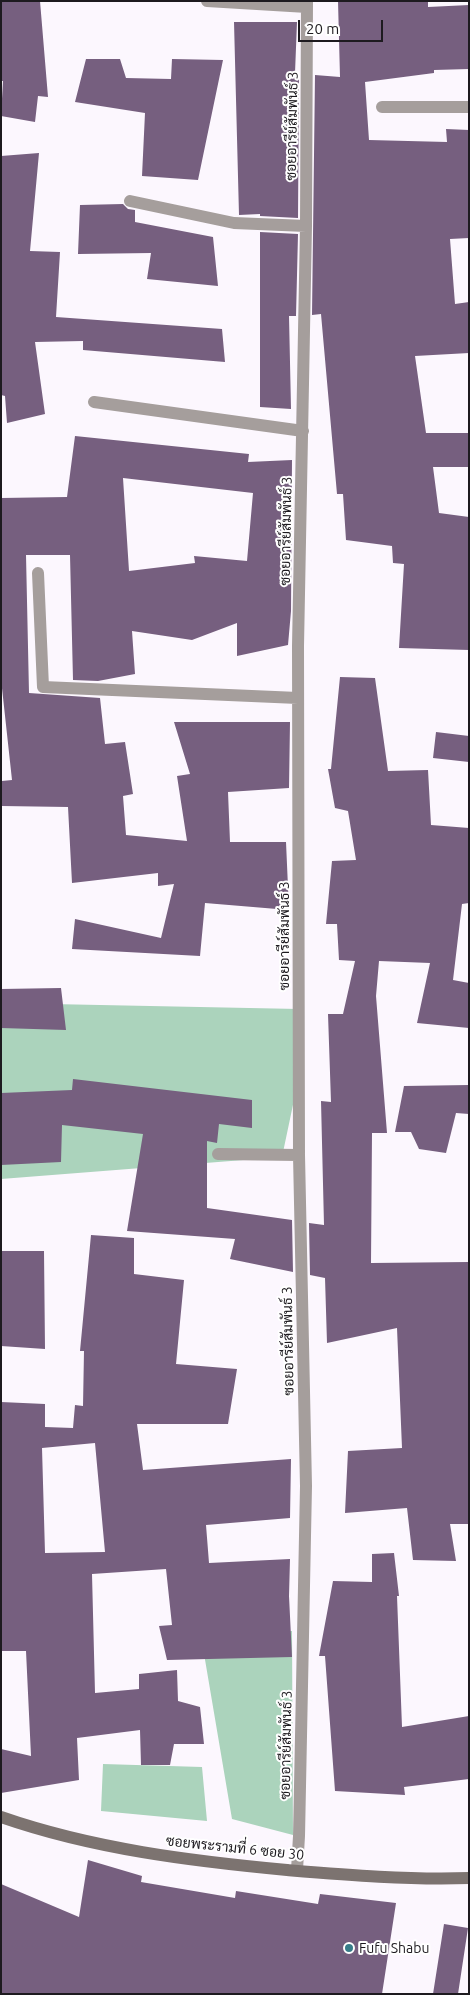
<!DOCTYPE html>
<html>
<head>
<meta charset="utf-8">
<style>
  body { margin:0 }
  #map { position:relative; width:470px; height:1995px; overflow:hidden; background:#fcf7fe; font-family:Ubuntu,sans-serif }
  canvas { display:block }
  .frame { position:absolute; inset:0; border:2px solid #1d1a1f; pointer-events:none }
  .scale { position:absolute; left:298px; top:20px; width:85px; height:22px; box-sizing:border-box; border:2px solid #1d1a1f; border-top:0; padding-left:6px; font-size:15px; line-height:18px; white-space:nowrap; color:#1d1a1f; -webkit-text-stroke:4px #fff; paint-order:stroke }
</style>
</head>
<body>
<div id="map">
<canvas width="470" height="1995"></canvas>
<div class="frame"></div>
<div class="scale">20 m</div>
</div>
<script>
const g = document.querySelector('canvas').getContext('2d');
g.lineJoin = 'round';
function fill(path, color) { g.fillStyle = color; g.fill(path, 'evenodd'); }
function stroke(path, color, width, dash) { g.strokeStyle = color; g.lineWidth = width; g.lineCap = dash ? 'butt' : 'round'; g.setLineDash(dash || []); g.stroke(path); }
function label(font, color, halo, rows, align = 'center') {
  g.font = font + ' Ubuntu,Sarabun,sans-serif'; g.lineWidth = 4; g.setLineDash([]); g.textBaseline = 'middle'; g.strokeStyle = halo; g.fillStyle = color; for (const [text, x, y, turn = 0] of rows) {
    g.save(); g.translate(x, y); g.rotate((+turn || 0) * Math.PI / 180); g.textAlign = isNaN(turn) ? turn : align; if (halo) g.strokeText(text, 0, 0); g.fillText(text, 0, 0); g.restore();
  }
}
const green = new Path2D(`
  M 1,1003 L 299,1009 L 298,1081 L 282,1157 L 1,1179 Z
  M 292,1631 L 293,1835 L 232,1819 L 201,1636 Z
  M 103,1764 L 202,1767 L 207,1821 L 101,1811 Z`);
const building = new Path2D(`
  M 1,1 L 40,1 L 48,97 L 38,96 L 35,122 L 1,116 L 3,81 L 1,81 Z
  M 338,1 L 428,1 L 428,7 L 469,5 L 469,69 L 434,70 L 434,73 L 365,82 L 369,140 L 447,142 L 446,129 L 469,130 L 469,238 L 450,239 L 455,304 L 469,302 L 469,353 L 415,356 L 426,433 L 469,433 L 469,467 L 433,467 L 439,513 L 469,517 L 469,650 L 399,648 L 404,564 L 393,563 L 392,546 L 346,540 L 343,494 L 337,494 L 321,314 L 312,315 L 315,75 L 340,77 Z
  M 234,22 L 297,22 L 295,73 L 299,73 L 298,218 L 260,216 L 260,214 L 239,215 Z
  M 86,59 L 120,59 L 126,78 L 171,79 L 172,59 L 223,60 L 198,180 L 142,176 L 145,113 L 75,102 Z
  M 39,153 L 30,251 L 60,252 L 56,317 L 222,329 L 225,362 L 83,350 L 83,341 L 35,342 L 45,414 L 7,423 L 5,396 L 1,395 L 1,156 Z
  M 123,204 L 128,209 L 135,210 L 135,222 L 213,237 L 218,286 L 147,279 L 151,253 L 78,254 L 80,205 Z
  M 260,232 L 298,234 L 296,316 L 289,316 L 291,409 L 260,407 Z
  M 75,436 L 249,454 L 248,462 L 292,460 L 291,611 L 288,645 L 237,656 L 237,623 L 192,640 L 132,631 L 135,674 L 98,681 L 73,680 L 70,555 L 26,555 L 29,693 L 100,698 L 105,744 L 125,742 L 133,794 L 123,796 L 126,835 L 187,841 L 177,776 L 190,774 L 174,722 L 290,722 L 289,788 L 228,792 L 230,842 L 286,842 L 289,910 L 205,903 L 200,956 L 72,949 L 75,919 L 161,938 L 174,884 L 158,886 L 158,873 L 72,883 L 68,807 L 2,806 L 2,781 L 12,780 L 1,679 L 1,498 L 67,497 ZM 123,478 L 253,493 L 247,561 L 194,556 L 195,563 L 129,571 Z
  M 340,677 L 375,678 L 388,771 L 428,770 L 431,825 L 469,828 L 469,903 L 462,904 L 453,980 L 469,983 L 469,1028 L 417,1023 L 430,963 L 379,961 L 376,996 L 387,1133 L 372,1133 L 371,1263 L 469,1262 L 469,1524 L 450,1524 L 456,1561 L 413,1560 L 407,1508 L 345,1513 L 348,1451 L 402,1448 L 397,1328 L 327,1343 L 325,1278 L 310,1275 L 309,1223 L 324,1225 L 321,1101 L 331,1102 L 328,1014 L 343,1014 L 355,961 L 339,960 L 337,924 L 326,924 L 332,861 L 356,860 L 348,811 L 335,808 L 328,769 L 331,769 Z
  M 436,732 L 469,736 L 469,762 L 433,758 Z
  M 61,988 L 66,1030 L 1,1028 L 1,989 Z
  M 73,1079 L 252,1100 L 252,1128 L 219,1124 L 217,1143 L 207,1141 L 207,1208 L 292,1220 L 293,1272 L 230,1259 L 235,1239 L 127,1231 L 143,1134 L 62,1125 L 61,1162 L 1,1165 L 1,1093 L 72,1090 Z
  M 469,1085 L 469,1114 L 456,1113 L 446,1153 L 419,1149 L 411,1132 L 395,1132 L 404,1086 Z
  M 91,1235 L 134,1238 L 134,1274 L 184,1280 L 176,1364 L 237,1369 L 228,1424 L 137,1424 L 143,1470 L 291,1459 L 290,1518 L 206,1525 L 209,1563 L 290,1559 L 289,1596 L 292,1657 L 167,1660 L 159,1626 L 172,1625 L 166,1569 L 92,1574 L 95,1693 L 139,1689 L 139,1674 L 177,1670 L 178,1701 L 200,1707 L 204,1744 L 174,1744 L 170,1765 L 141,1765 L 140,1730 L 77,1738 L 79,1780 L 1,1793 L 1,1749 L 31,1756 L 26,1651 L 1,1651 L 1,1402 L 45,1404 L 45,1427 L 73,1428 L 75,1405 L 83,1406 L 84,1351 L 80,1351 ZM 95,1443 L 105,1552 L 45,1553 L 42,1448 Z
  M 1,1251 L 44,1251 L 45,1349 L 1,1346 Z
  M 394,1553 L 399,1596 L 397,1596 L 402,1727 L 469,1716 L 469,1779 L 404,1787 L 405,1795 L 335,1791 L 325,1656 L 319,1656 L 333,1581 L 372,1582 L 372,1554 Z
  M 88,1860 L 142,1876 L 141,1882 L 235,1898 L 236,1891 L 318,1904 L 320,1894 L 396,1903 L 382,1994 L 1,1994 L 1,1884 L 79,1917 Z
  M 444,1924 L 468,1928 L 458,1994 L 433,1994 Z`);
const street = new Path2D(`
  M 207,1 L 307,7
  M 382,107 L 469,107
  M 130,201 L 234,223 L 306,226
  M 94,402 L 303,431
  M 38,573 L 43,687 L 298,698
  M 218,1154 L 299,1155
  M 297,1870 L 299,1836 L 306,1486 L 299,1155 L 298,646 L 306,226 L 307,1`);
const secondary = new Path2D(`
  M 1,1817 C 93,1849 191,1861 287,1870 C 348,1875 408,1880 469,1878`);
const markers = [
  [349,1948,5,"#377c89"]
];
const streetNames = [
  ["ซอยอารีย์สัมพันธ์ 3",292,126,-89],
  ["ซอยอารีย์สัมพันธ์ 3",286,531,-89],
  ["ซอยอารีย์สัมพันธ์ 3",284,936,-90],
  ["ซอยอารีย์สัมพันธ์ 3",288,1341,-91],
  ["ซอยอารีย์สัมพันธ์ 3",286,1745,-89],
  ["ซอยพระรามที่ 6 ซอย 30",235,1848,6]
];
const poiNames = [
  ["Fufu Shabu",359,1948]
];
fill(green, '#abd3bc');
fill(building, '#765f7f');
stroke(street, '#a59e9c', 12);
stroke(secondary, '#7c7370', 12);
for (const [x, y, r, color] of markers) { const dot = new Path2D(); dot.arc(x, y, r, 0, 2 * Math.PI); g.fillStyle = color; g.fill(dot); stroke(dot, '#fff', 2); }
label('14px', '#1d1a1f', '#fff', streetNames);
label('14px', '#1d1a1f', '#fff', poiNames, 'left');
</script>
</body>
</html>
